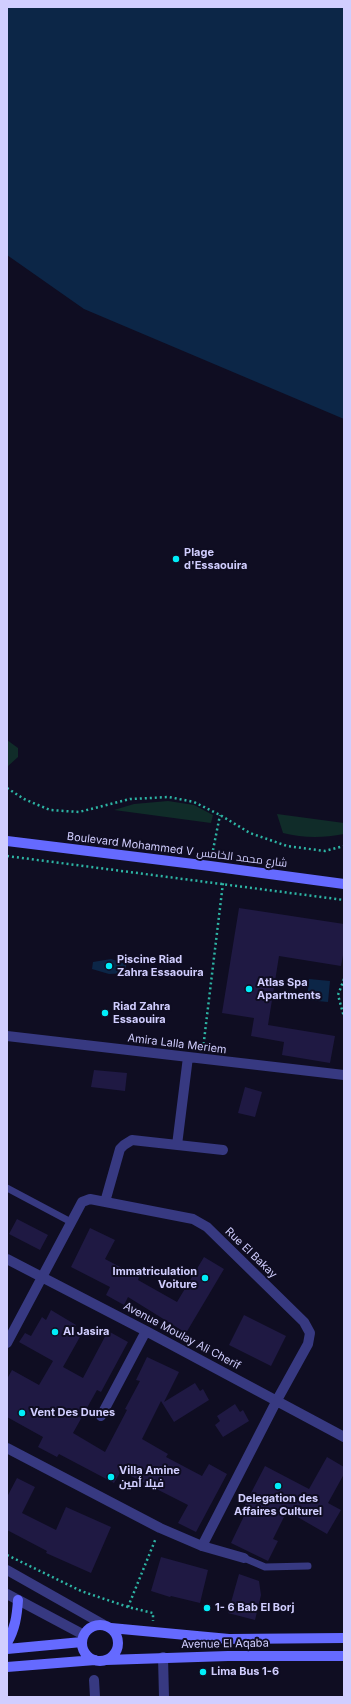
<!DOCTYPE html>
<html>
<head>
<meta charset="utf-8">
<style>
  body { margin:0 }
  #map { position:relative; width:351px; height:1704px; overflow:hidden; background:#0f0d22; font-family:Inter,sans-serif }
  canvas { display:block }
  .frame { position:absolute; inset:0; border:8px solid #d1ceff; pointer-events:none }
</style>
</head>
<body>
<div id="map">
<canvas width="351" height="1704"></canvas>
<div class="frame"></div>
</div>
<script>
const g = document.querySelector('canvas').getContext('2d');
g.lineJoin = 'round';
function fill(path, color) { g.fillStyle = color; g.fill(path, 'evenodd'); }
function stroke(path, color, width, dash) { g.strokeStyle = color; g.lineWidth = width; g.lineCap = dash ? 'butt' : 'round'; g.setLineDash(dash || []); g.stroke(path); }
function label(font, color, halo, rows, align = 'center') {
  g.font = font + ' Inter,Cairo,sans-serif'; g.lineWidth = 4; g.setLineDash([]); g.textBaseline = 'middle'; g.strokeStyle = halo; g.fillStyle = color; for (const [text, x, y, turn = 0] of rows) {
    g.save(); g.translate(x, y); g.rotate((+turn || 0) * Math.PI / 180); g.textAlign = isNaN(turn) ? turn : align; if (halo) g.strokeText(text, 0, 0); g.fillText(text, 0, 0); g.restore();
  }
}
const green = new Path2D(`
  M 7,740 L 18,748 L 18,757 L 7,767 Z
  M 168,801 L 194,805 L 213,815 L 211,823 L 114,810 L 134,804 Z
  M 277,814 L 344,823 L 344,834 C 322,838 304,838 283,833 Z`);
const water = new Path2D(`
  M 7,7 L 344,7 L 344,419 L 84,309 L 7,255 Z
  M 111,959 L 126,964 L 126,973 L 109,974 L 92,969 L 93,962 Z
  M 309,979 L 330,981 L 328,1002 L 307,1000 Z`);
const building = new Path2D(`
  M 239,908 L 344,924 L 344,950 L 341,966 L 279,956 L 268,1025 L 335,1036 L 330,1063 L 282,1055 L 284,1042 L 251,1036 L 254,1018 L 222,1013 Z
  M 94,1070 L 127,1073 L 125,1091 L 91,1087 Z
  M 245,1087 L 262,1092 L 255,1117 L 238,1113 Z
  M 17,1219 L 48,1235 L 40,1250 L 9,1234 Z
  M 90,1228 L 115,1240 L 105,1259 L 139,1277 L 138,1280 L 177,1302 L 204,1257 L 224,1269 L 186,1333 L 128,1297 L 124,1305 L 106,1295 L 110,1287 L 71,1267 Z
  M 51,1310 L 76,1325 L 73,1330 L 81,1335 L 63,1367 L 83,1378 L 108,1331 L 128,1342 L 101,1392 L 97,1390 L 73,1433 L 105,1452 L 127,1410 L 125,1409 L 140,1381 L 136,1380 L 147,1357 L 179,1372 L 164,1402 L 195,1383 L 200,1391 L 203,1389 L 209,1400 L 174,1422 L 161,1401 L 142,1439 L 168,1454 L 166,1457 L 202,1476 L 209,1464 L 227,1474 L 196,1532 L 178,1523 L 188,1505 L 121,1471 L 114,1483 L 59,1454 L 57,1457 L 38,1447 L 43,1437 L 7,1417 L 7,1379 L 12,1370 L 39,1385 L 53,1361 L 19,1342 L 25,1333 L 31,1336 L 42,1317 L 46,1320 Z
  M 244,1315 L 286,1336 L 271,1366 L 229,1345 Z
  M 235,1404 L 240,1412 L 243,1410 L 249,1421 L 223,1437 L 215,1425 L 220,1421 L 217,1416 Z
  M 327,1457 L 344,1467 L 344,1474 L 328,1503 L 341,1510 L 327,1534 L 287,1511 L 273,1539 L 278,1541 L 268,1561 L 231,1543 L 244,1516 L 240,1514 L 265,1466 L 309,1489 Z
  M 17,1478 L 35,1487 L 22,1513 L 56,1530 L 66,1507 L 111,1527 L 91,1573 L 46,1553 L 47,1551 L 7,1530 L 7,1497 Z
  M 161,1557 L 208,1570 L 200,1603 L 171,1596 L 170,1597 L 151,1591 Z
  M 239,1574 L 259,1581 L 261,1595 L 255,1620 L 228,1613 Z`);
const path = new Path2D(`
  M 7,788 L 24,799 L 50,810 L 79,812 L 130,799 L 169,797 L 194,802 L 220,815 L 250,833 L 287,846 L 325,851 L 344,846
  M 212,855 L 220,815
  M 7,856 L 344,900
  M 344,979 L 338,995 L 344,1017
  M 203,1049 L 223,883
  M 7,1555 L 81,1591 L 128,1607 L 153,1613 L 153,1621
  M 128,1607 L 156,1538`);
const lane = new Path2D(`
  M 7,1188 L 71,1222
  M 244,1558 L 265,1567 L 308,1566`);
const street = new Path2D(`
  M 7,1036 L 344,1075
  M 177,1145 L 188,1057
  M 105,1202 L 120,1149 L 124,1145 L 132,1140 L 223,1150
  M 7,1259 L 146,1331 L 344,1437
  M 7,1343 L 82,1202 L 90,1199 L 193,1219 L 207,1227 L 304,1322 L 310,1333 L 308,1344 L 277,1400 L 202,1546
  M 101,1416 L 146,1331
  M 7,1448 L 160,1528 L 202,1546 L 244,1558
  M 7,1570 L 106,1626
  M 7,1594 L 84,1635
  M 163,1657 L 164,1697
  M 94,1680 L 95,1697`);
const secondary = new Path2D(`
  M 7,841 L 210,866 L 344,884
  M82 1643a18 18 0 1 1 36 0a18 18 0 1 1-36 0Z
  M 111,1628 L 229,1639 L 344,1638
  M 7,1643 C 15,1629 17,1616 18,1600
  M 7,1649 L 82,1642
  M 106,1660 L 228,1656 L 344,1656
  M 7,1667 L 95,1660`);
const markers = [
  [176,559,4,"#00eef9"],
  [109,966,4,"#00eef9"],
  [249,989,4,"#00eef9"],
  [105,1013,4,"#00eef9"],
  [205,1278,4,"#00eef9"],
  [55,1332,4,"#00eef9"],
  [22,1413,4,"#00eef9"],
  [111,1477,4,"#00eef9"],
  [278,1486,4,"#00eef9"],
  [207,1608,4,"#00eef9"],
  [203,1672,4,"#00eef9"]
];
const poiNames = [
  ["Plage",184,553],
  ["d'Essaouira",184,566],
  ["Piscine Riad",117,960],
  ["Zahra Essaouira",117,973],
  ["Atlas Spa",257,983],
  ["Apartments",257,996],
  ["Riad Zahra",113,1007],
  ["Essaouira",113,1020],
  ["Immatriculation",197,1272,"right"],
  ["Voiture",197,1285,"right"],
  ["Al Jasira",63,1332],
  ["Vent Des Dunes",30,1413],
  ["Villa Amine",119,1471],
  ["فيلا أمين",119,1484],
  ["Delegation des",278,1499,"center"],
  ["Affaires Culturel",278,1512,"center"],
  ["1- 6 Bab El Borj",215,1608],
  ["Lima Bus 1-6",211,1672]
];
const streetNames = [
  ["Boulevard Mohammed V شارع محمد الخامس",177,850,7],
  ["Amira Lalla Meriem",177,1044,7],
  ["Rue El Bakay",251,1253,44],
  ["Avenue Moulay Ali Cherif",182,1336,28],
  ["Avenue El Aqaba",225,1644,-1]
];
fill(green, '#102c29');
fill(water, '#0c2647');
fill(building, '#1f1943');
stroke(path, '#2db4a4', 2.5, [2, 3]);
stroke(lane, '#373981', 7);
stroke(street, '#373981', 10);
stroke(secondary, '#656aff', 10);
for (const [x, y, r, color] of markers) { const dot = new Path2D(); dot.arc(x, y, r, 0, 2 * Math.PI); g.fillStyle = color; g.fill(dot); stroke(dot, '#0f0d22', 1.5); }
label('bold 11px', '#d1ceff', '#0f0d22', poiNames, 'left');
label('11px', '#d1ceff', '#0f0d22', streetNames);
</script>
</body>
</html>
